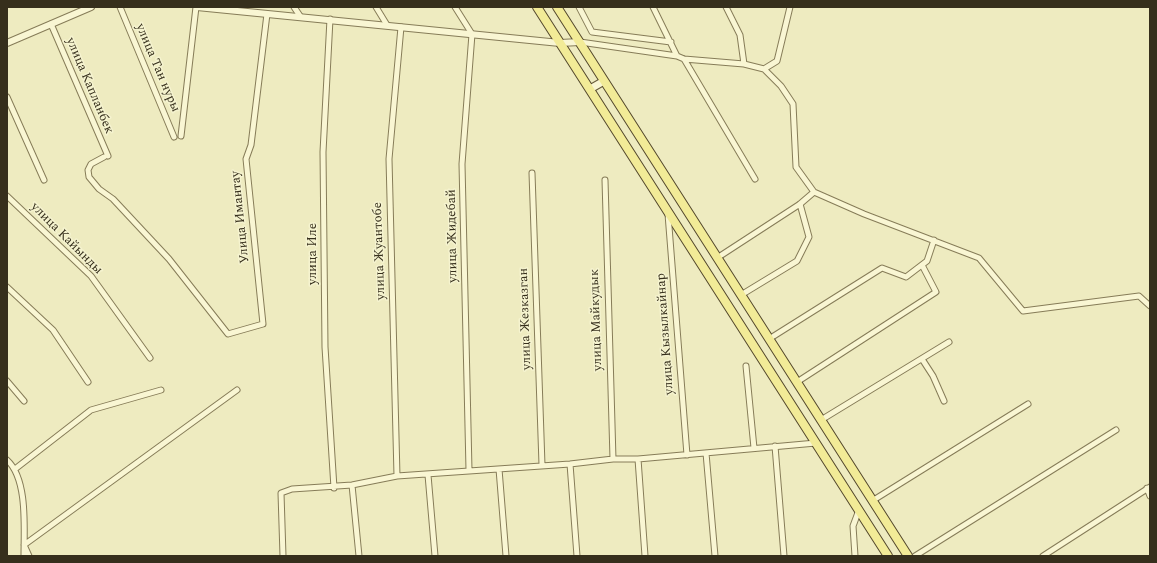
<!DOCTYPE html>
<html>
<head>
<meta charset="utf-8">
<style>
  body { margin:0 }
  #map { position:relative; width:1157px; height:563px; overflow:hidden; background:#eeebc0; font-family:Spectral,serif }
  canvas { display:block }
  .frame { position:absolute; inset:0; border:8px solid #362f1c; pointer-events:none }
</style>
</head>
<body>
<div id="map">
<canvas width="1157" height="563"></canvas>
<div class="frame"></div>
</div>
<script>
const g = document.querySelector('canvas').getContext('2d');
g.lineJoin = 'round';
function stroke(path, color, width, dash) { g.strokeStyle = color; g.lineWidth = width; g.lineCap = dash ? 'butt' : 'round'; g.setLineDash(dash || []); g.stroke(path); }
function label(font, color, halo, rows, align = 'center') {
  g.font = font + ' Spectral,serif'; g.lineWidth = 3; g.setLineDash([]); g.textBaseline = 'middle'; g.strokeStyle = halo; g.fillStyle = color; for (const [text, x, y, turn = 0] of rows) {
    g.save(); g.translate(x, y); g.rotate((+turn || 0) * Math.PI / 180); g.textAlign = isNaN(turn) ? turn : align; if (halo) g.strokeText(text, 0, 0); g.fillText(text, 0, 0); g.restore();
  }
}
const minor = new Path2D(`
  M 120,7 L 174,137
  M 294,7 L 300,16
  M 376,7 L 387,25
  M 455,7 L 472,34 L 462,164 L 469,470
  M 579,7 L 592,32 L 671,42
  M 653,7 L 677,56
  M 726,7 L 740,35 L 744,64
  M 330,19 L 323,152 L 325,347 L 334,488
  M 51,24 L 108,156
  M 580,42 L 677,56 L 684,59 L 744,64 L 764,69 L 777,61 L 790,7
  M 684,59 L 755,179
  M 764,69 L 781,86 L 793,104 L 796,167 L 814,192 L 864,214 L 979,258 L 1023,311 L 1139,296 L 1150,306
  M 7,97 L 44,180
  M 181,136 L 196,7
  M 104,157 L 91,164 L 88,170 L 89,177 L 99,189 L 113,199 L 169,259 L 228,334 L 263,324 L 246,159 L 251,145 L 267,14
  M 532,173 L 542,465
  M 605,180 L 613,459
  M 7,196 L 91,276 L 150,358
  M 668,214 L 687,455
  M 717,258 L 800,204 L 814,192
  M 7,287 L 53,330 L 88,382
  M 741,295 L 797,261 L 809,237 L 800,204
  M 769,339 L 882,268 L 906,277 L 927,261 L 934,240
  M 922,359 L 933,376 L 944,401
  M 746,366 L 754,448
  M 7,381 L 24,401
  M 797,382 L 936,292 L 922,265
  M 821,420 L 949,342
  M 775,446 L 784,556
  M 706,453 L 715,556
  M 638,459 L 645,556
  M 7,460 C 28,479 24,528 24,556
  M 570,464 L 577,556
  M 15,469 L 91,410 L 161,390
  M 499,469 L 506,556
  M 428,475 L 435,556
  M 397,476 L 389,159 L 401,27
  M 352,485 L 359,556
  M 1147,488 L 1150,496
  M 872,501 L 1028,404
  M 29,556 L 24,545 L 237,390
  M 283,556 L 281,493 L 292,489 L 352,485 L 397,476 L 570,464 L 613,459 L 638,459 L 816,443
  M 855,556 L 853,526 L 859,510
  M 915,556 L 1116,430
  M 1043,556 L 1150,487`);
const tertiary = new Path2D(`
  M 197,7 L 560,43 L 580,42
  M 7,43 L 91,7`);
const secondary = new Path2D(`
  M 590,89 L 604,81`);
const primary = new Path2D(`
  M 537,7 L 888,556
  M 557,7 L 908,556`);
const streetNames = [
  ["улица Тан нуры",157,68,67],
  ["улица Капланбек",89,86,67],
  ["Улица Имантау",241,217,-96],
  ["улица Жидебай",453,236,-91],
  ["улица Кайынды",66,239,45],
  ["улица Жуантобе",380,251,-92],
  ["улица Иле",313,254,-90],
  ["улица Жезказган",526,319,-92],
  ["улица Майкудык",597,320,-92],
  ["улица Кызылкайнар",666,334,-94]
];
stroke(minor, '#867c58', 7);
stroke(tertiary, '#867c58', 8);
stroke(secondary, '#685c3b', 9);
stroke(primary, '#54482c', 10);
stroke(minor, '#f9f6d3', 5);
stroke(tertiary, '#f9f6d3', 6);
stroke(secondary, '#f9f6d3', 7);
stroke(primary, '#f2eb97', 8);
label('13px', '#362f1c', '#f5f3cf', streetNames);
</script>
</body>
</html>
